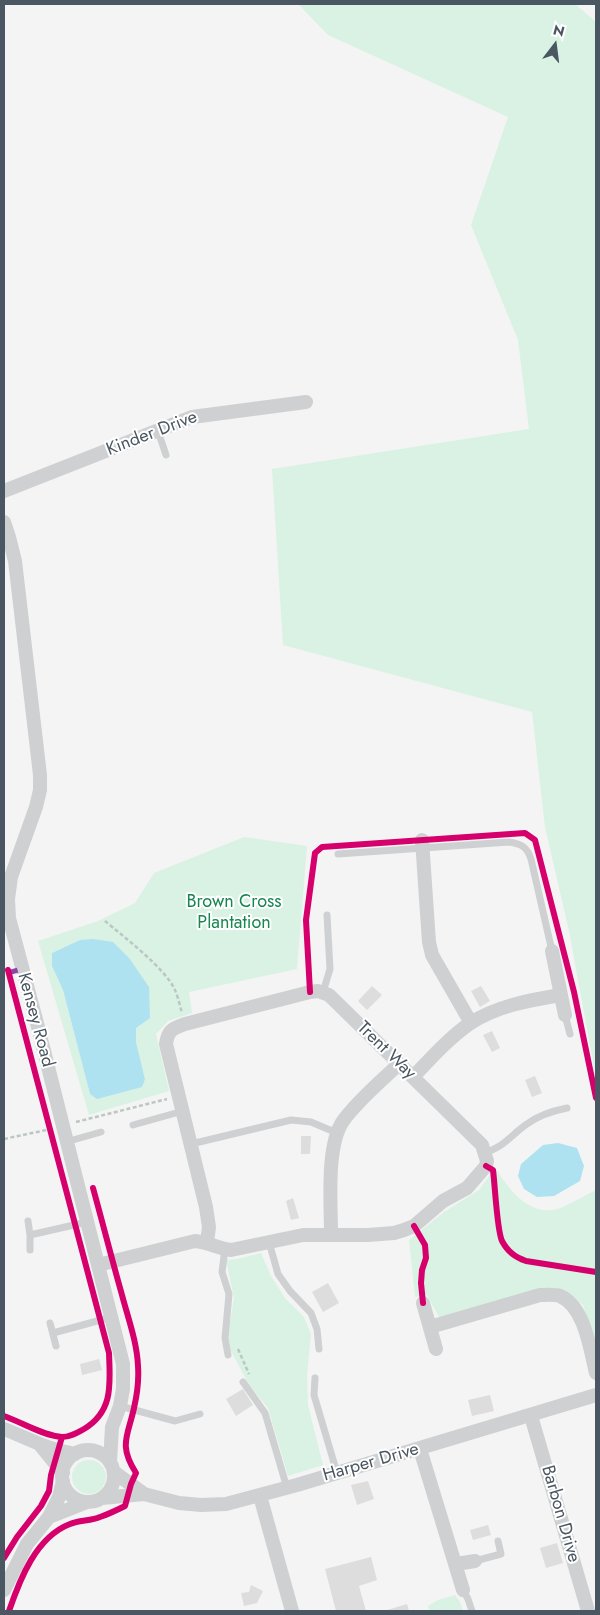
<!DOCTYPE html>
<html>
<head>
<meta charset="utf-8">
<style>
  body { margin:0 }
  #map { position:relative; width:600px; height:1615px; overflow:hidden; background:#f4f4f4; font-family:Jost,sans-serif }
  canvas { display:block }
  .frame { position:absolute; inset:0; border:5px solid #4a5661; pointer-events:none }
  .north { position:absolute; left:530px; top:20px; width:50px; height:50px; -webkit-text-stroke:4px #fff; paint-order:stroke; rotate:15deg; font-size:14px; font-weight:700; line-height:20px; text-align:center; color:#4a5661 }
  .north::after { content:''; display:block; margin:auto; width:18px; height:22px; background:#4a5661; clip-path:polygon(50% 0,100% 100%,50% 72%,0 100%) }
</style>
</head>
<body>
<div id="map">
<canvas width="600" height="1615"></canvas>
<div class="frame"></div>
<div class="north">N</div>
</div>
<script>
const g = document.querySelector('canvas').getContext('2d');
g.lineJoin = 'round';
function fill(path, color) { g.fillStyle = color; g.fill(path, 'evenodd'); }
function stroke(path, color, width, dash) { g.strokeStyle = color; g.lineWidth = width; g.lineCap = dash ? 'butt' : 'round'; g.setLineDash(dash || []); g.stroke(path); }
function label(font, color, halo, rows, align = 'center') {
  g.font = font + ' Jost,sans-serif'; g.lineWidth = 4; g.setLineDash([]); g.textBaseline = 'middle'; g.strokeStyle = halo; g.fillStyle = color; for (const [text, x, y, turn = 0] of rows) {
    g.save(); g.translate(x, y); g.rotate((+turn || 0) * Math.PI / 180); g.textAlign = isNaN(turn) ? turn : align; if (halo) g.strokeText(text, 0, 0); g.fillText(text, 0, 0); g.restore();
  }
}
const green = new Path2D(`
  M 298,4 L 575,4 L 596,22 L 596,1078 L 569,931 L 545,827 L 532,712 L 283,645 L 272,469 L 529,429 L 518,340 L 471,225 L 508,117 L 328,35 Z
  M 244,837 L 307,846 L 297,969 L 189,992 L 192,1013 L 168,1021 L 156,1034 L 169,1091 L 89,1115 L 38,941 L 98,921 L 135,903 L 154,873 ZM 80,940 L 136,1028 L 136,1042 L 145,1079 L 90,1094 L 63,990 L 52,965 L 52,953 Z
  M 495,1168 C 509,1188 525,1213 553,1210 C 562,1209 586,1195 596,1190 L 596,1347 L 583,1305 L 562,1290 L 439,1317 L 427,1295 L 415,1297 L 409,1240 L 444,1212 L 479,1190 Z
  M 261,1253 L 271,1276 L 285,1298 L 304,1317 L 311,1334 L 307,1375 L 308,1405 L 323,1465 L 288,1476 L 268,1408 L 249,1385 L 231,1351 L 228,1334 L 234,1298 L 226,1260 L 237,1259 Z
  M72 1477a17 17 0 1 1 34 0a17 17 0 1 1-34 0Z
  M 455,1595 L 460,1602 L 463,1611 L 429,1611 L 428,1606 L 438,1600 Z`);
const water = new Path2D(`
  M 93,939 L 113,942 L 129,958 L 149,987 L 150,1018 L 136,1028 L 136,1042 L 145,1079 L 142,1087 L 97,1099 L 90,1094 L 63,990 L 52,966 L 52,953 L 80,940 Z
  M 558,1143 L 577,1148 L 584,1166 L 580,1181 L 554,1196 L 537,1197 L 524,1189 L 518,1176 L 521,1164 L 543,1145 Z`);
const building = new Path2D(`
  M 372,986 L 382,995 L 367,1010 L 358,1001 Z
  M 481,986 L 490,1001 L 480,1007 L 471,991 Z
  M 492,1031 L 500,1048 L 492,1052 L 483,1035 Z
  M 535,1076 L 542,1093 L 532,1097 L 525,1080 Z
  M 301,1136 L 311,1136 L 310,1154 L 301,1154 Z
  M 293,1198 L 299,1218 L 291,1220 L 286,1201 Z
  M 328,1283 L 339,1303 L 323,1312 L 312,1292 Z
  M 99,1359 L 102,1370 L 82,1375 L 80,1364 Z
  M 243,1389 L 253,1405 L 236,1416 L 226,1399 Z
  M 490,1395 L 494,1411 L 472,1416 L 468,1400 Z
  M 368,1481 L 374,1499 L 357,1505 L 351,1485 Z
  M 488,1525 L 491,1535 L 473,1540 L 470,1530 Z
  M 557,1543 L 563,1563 L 546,1568 L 540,1548 Z
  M 371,1557 L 377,1580 L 359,1586 L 366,1611 L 336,1611 L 325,1569 Z
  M 251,1585 L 263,1591 L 257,1603 L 244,1606 L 241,1593 L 249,1592 Z
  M 407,1604 L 409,1611 L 384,1611 Z`);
const path = new Path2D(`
  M 105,921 C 124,937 165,968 175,990 C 178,997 180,1006 182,1013
  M 76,1122 L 167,1099
  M 4,1139 L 51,1129
  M 238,1349 L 249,1374`);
const lane = new Path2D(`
  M 158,431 L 166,455
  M 338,854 L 509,842 C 522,844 527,847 531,859 L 552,951
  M 323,992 L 330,969 L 327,915
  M 565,1015 L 570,1034
  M 133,1125 L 183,1111
  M 66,1142 L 101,1132
  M 191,1144 L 291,1120 L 311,1122 L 337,1133
  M 485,1152 C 502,1149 513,1133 527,1124 C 539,1115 552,1111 567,1108
  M 28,1221 L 30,1235 L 30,1250
  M 30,1235 L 87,1222
  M 269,1242 L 278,1274 L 290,1291 L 311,1313 L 317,1329 L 319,1349
  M 225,1249 L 222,1272 L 229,1294 L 225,1338 L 228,1355
  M 50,1323 L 56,1346
  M 53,1333 L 112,1317
  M 315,1378 L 314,1395 L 337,1473
  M 243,1382 L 265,1413 L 287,1488
  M 120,1406 L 175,1421 L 200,1414
  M 475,1561 L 501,1554 L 498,1541
  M 463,1590 L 468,1599 L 472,1611`);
const street = new Path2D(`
  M 4,491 L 192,417 L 306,402
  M 4,522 L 9,537 L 15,561 L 40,775 L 40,790 L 36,807 L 11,877 L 8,899 L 9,918 L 38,1027 L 123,1364 L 123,1389 L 120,1406 L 112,1427 L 110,1462
  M 422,840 L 429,942 L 432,955 L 471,1023
  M 552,951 L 565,1015
  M 413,1077 C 431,1058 448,1039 469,1024 C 496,1006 530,1000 561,995
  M 331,1234 C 331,1203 326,1146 343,1121 C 357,1101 381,1081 399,1064
  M 98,1265 L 195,1241 C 208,1242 219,1249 231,1250 L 303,1235 L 368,1235 L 394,1233 L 404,1230 L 414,1226 L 443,1201 L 467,1188 L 486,1166 L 487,1161 L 482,1145 L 329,995 L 318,991 L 310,992 L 185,1024 C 172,1029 168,1030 166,1044 L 206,1207 L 209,1227 L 207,1242
  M 423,1303 L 436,1349
  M 430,1327 L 540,1295 C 546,1295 554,1294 560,1296 C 585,1307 590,1349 596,1373
  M 531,1416 L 588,1611
  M 4,1429 C 30,1439 46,1449 75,1454
  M 41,1446 L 63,1473
  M 420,1449 L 463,1590
  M62 1476a26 26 0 1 1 52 0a26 26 0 1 1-52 0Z
  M 114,1472 L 144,1494
  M 260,1496 L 292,1611
  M 102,1498 L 144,1494 L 179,1503 L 201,1505 L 226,1504 L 297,1485 L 596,1395
  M 49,1517 L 87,1502
  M 456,1564 L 475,1561
  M 4,1590 L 27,1544 L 49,1517 L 59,1497 L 63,1481`);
const quiet = new Path2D(`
  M 8,973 L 21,969`);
const cycleway = new Path2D(`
  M 310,992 L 306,920 L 315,853 L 322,847 L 525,833 L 535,840 L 574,992 L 596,1098
  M 486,1166 L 493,1170 C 495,1185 497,1231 502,1241 C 508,1252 515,1257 526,1261 L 596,1272
  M 414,1226 L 425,1245 L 426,1258 L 422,1270 L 421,1283 L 423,1303
  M 4,1416 C 21,1422 44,1436 62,1437 C 70,1437 77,1433 84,1429 C 114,1411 110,1383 109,1353 L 8,970
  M 4,1558 L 17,1537 L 41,1506 L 49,1491 L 51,1475 L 62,1437
  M 9,1611 C 20,1579 36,1537 70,1524 C 79,1520 91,1521 100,1517 C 109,1514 117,1510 125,1506 L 131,1484 L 136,1473 C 118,1445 128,1436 134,1408 C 137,1395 139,1380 138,1366 C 137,1342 128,1318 122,1295 C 112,1260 103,1224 93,1188`);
const streetNames = [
  ["Kinder Drive",152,434,-21],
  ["Kensey Road",35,1020,75],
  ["Trent Way",386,1051,44],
  ["Harper Drive",371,1463,-16],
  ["Barbon Drive",560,1514,74]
];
const parkNames = [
  ["Brown Cross",234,903],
  ["Plantation",234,924]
];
fill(green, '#d9f2e3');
fill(water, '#aee2f0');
fill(building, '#ddddde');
stroke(path, '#bcc7c4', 2.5, [4, 2.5]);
stroke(lane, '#ced0d2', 7);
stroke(street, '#ced0d2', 14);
stroke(quiet, '#8e44ad', 5, [10, 5]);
stroke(cycleway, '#d6006c', 6);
label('18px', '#4a5661', '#fff', streetNames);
label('18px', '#17864f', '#fff', parkNames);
</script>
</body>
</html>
